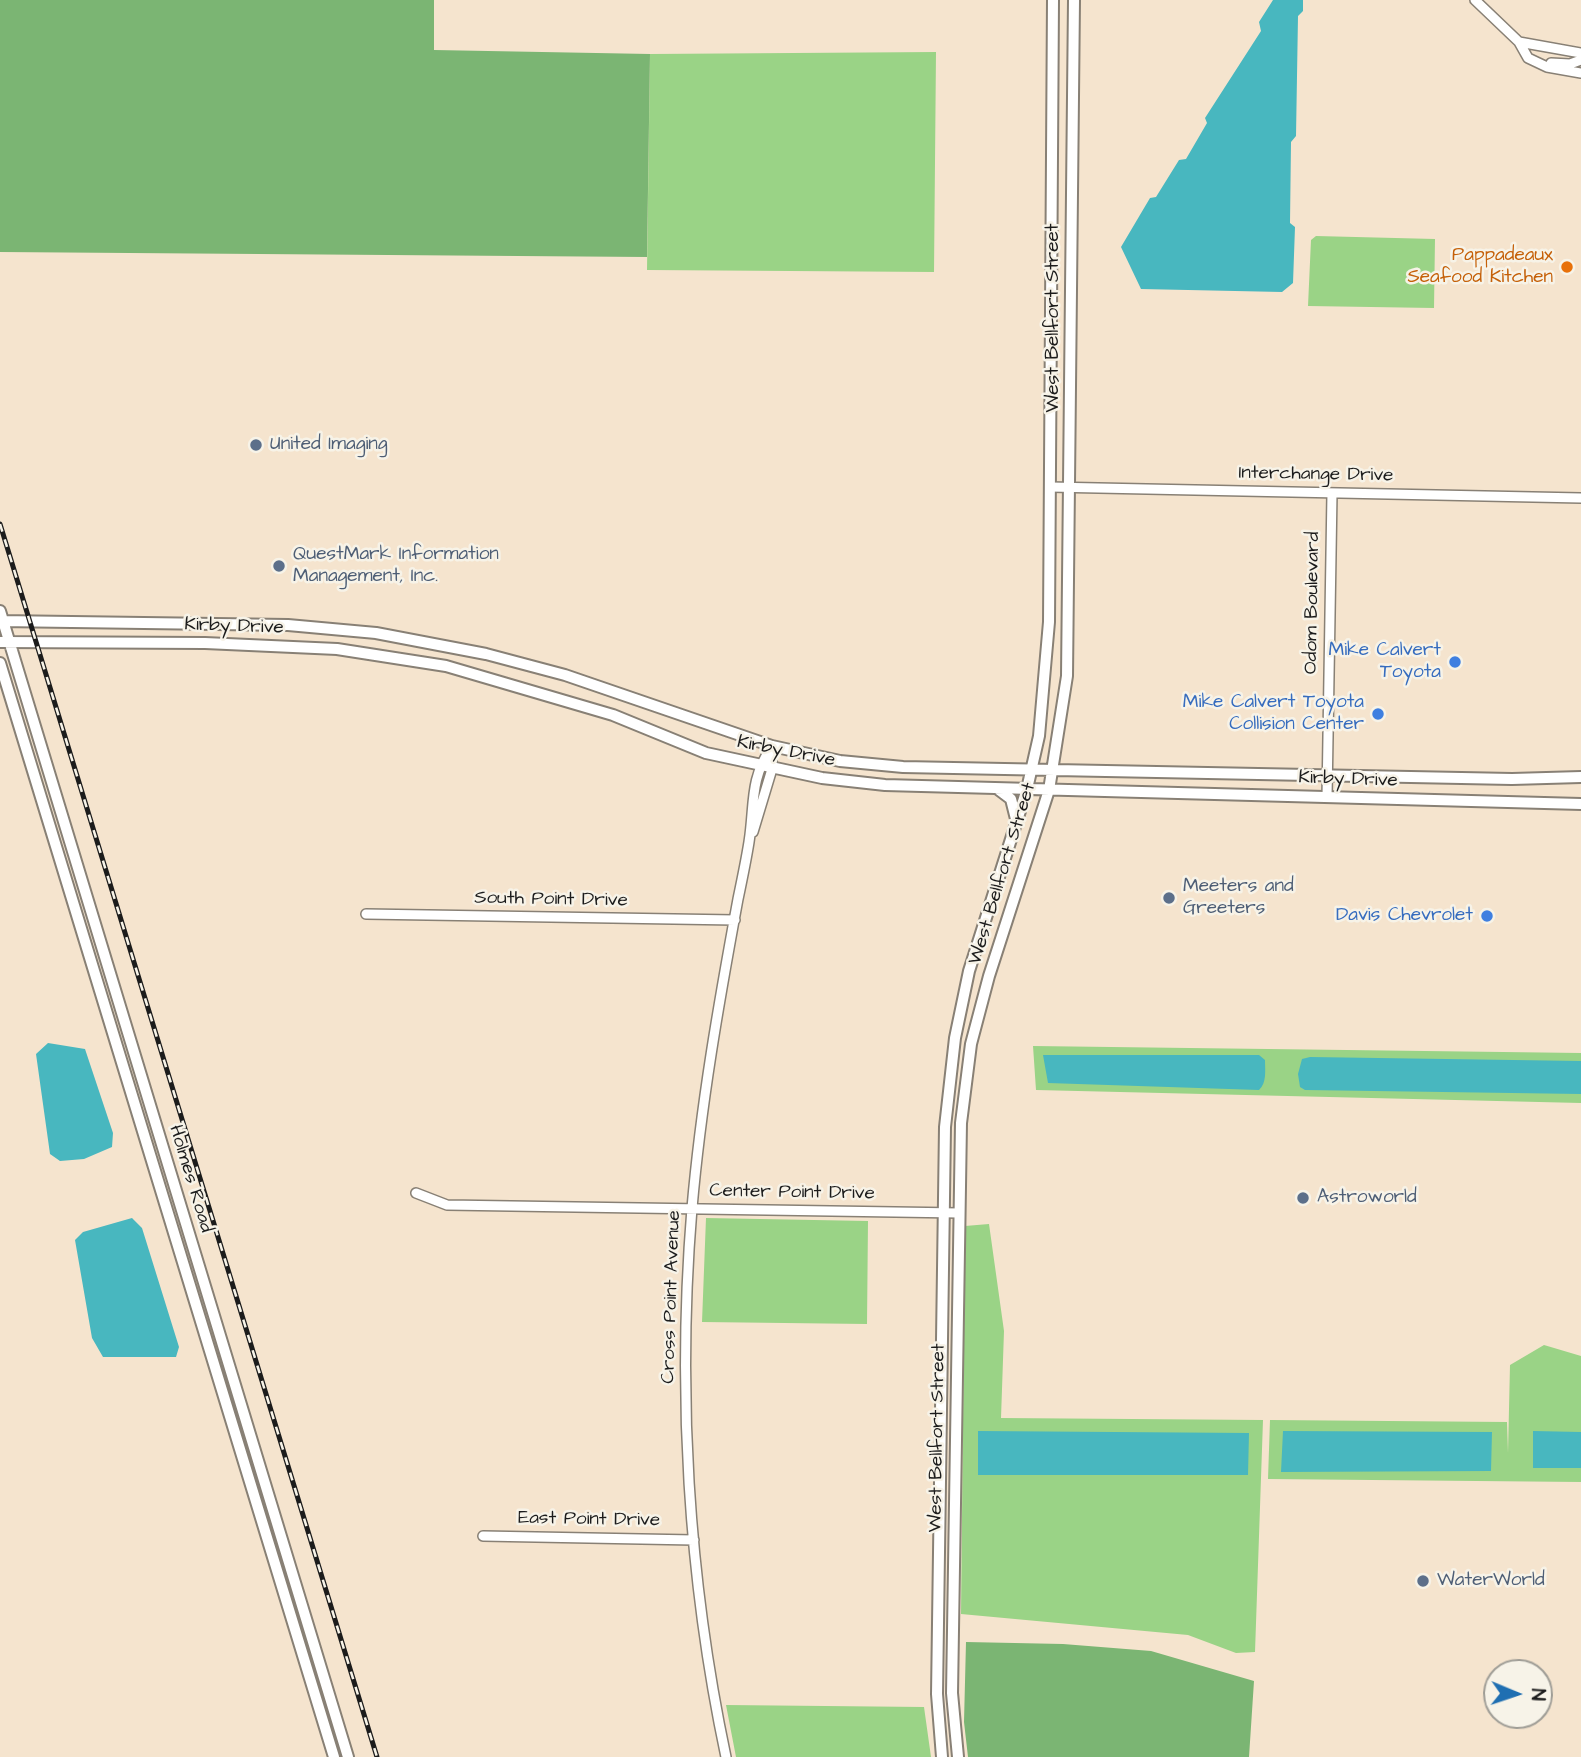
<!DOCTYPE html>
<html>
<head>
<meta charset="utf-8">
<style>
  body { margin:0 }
  #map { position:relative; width:1581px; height:1757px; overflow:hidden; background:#f5e4ce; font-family:"Architects Daughter",sans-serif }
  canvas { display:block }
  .north { position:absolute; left:1483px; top:1659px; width:70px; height:70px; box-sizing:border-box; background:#f7f3e8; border:2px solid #9f9d96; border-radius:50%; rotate:92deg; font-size:19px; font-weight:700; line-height:28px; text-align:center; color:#1c1c1c }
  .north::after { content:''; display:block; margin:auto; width:24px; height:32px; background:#1f6fb2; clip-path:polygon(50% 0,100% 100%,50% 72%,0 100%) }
</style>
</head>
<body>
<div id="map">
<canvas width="1581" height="1757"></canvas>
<div class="north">N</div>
</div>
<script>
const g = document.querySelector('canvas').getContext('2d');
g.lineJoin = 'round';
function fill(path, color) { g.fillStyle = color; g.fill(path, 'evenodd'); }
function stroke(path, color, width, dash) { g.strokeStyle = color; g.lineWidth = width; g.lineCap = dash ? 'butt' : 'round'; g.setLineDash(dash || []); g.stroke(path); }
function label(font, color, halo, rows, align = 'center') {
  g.font = font + ' "Architects Daughter",sans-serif'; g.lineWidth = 5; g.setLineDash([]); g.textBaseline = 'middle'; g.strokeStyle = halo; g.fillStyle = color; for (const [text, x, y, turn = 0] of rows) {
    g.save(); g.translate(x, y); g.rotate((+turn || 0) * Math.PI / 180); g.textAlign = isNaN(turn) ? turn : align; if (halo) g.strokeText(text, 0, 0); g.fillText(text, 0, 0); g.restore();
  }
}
const green = new Path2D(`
  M 936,52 L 934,272 L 647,270 L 650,54 Z
  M 1316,236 L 1435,239 L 1434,308 L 1308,306 L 1311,240 Z
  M 1033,1046 L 1581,1053 L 1581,1103 L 1036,1090 Z
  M 706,1218 L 868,1221 L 867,1324 L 702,1322 Z
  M 989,1224 L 1004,1331 L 1001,1418 L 1263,1420 L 1255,1652 L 1236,1653 L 1188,1635 L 961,1614 L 965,1226 Z
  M 1544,1345 L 1581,1356 L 1581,1482 L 1268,1479 L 1270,1420 L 1507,1422 L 1508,1453 L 1510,1365 Z
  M 726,1705 L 924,1707 L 931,1757 L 736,1757 Z`);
const forest = new Path2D(`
  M 0,0 L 434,0 L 434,50 L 650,54 L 647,257 L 0,252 Z
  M 966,1642 L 1063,1644 L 1151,1651 L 1254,1681 L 1249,1757 L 968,1757 L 964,1722 Z`);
const water = new Path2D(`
  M 1273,0 L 1303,0 L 1303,11 L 1298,16 L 1296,136 L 1291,142 L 1290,223 L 1295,227 L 1293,283 L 1282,292 L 1141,289 L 1121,247 L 1150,198 L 1156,197 L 1179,160 L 1186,159 L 1207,123 L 1205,118 L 1261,31 L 1259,22 Z
  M 48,1043 L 85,1049 L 113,1133 L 112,1147 L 84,1159 L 60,1161 L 50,1154 L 36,1054 Z
  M 1043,1055 L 1259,1055 L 1265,1060 C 1265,1070 1267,1083 1259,1090 L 1048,1083 Z
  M 1310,1057 L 1581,1061 L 1581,1094 L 1305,1090 L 1300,1087 L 1298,1074 L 1302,1059 Z
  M 132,1218 L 142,1228 L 179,1347 L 176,1357 L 103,1357 L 92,1338 L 75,1240 L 83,1232 Z
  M 978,1431 L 1249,1433 L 1248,1475 L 978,1475 Z
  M 1283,1431 L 1492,1432 L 1491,1471 L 1281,1472 Z
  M 1533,1431 L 1581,1432 L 1581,1468 L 1533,1468 Z`);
const minor = new Path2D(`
  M 1475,0 L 1519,42 L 1528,58 L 1547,67 L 1581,73
  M 1519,42 L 1581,53
  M 1551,63 L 1570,64 L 1581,60
  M 1050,487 L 1581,498
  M 1327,797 L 1332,493
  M 753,832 L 772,769 L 772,747
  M 366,914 L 735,920
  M 416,1193 L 447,1205 L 959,1213
  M 483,1536 L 694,1540
  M 726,1757 C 688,1578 677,1390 692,1208 C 701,1104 719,1002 738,899 C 742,880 746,861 749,842 C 755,804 749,780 772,746`);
const major = new Path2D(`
  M 0,611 L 348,1757
  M 0,621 L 288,625 L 376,633 L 486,654 L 565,675 L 772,746 L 840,761 L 903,767 L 1512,779 L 1581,777
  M 0,642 L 205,643 L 337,649 L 446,666 L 613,715 L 706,753 L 822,778 L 885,785 L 1581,804
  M 0,663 L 334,1757
  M 999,790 L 1011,799 L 1016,819
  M 942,1757 L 937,1694 L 945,1127 L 955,1038 L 969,971 L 1027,789 L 1039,736 L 1049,622 L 1053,0
  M 958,1757 L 952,1693 L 961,1123 L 971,1044 L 989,976 L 1049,790 L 1067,676 L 1074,0`);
const rail = new Path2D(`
  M 0,524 L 377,1757`);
const markers = [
  [1567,267,7,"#e8710a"],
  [256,445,7,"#5c6f8a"],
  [279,566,7,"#5c6f8a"],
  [1455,662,7,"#3f7fe0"],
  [1378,714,7,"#3f7fe0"],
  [1169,898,7,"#5c6f8a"],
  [1487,916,7,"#3f7fe0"],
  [1303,1198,7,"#5c6f8a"],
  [1423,1581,7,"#5c6f8a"]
];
const foodNames = [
  ["Pappadeaux",1553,256],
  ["Seafood Kitchen",1553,278]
];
const streetNames = [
  ["West Bellfort Street",1054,318,-90],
  ["Interchange Drive",1316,475,1],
  ["Odom Boulevard",1313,603,-89],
  ["Kirby Drive",234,627,2],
  ["Kirby Drive",786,752,11],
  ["Kirby Drive",1348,780,2],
  ["West Bellfort Street",1003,874,-73],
  ["South Point Drive",551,900,1],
  ["Holmes Road",190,1179,73],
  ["Center Point Drive",792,1193,1],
  ["Cross Point Avenue",672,1297,-88],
  ["West Bellfort Street",938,1438,-89],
  ["East Point Drive",589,1520,1]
];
const serviceNames = [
  ["United Imaging",270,445],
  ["QuestMark Information",293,555],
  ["Management, Inc.",293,577],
  ["Meeters and",1183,887],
  ["Greeters",1183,909],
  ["Astroworld",1317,1198],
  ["WaterWorld",1437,1581]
];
const shopNames = [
  ["Mike Calvert",1441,651],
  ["Toyota",1441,673],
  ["Mike Calvert Toyota",1364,703],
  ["Collision Center",1364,725],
  ["Davis Chevrolet",1473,916]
];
fill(green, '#9ad386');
fill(forest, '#7bb573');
fill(water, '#48b7bf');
stroke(minor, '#888075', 12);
stroke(major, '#888075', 14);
stroke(minor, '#fff', 9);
stroke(major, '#fff', 10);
stroke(rail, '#1c1c1c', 5);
stroke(rail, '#f7f3e8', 2.5, [8]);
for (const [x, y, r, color] of markers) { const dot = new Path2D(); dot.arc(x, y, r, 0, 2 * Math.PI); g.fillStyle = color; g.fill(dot); stroke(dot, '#f7f3e8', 2.5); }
label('19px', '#c56008', '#f7f3e8', foodNames, 'right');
label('19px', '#1c1c1c', '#f7f3e8', streetNames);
label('19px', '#4e5e75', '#f7f3e8', serviceNames, 'left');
label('19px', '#366cbe', '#f7f3e8', shopNames, 'right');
</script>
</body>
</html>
